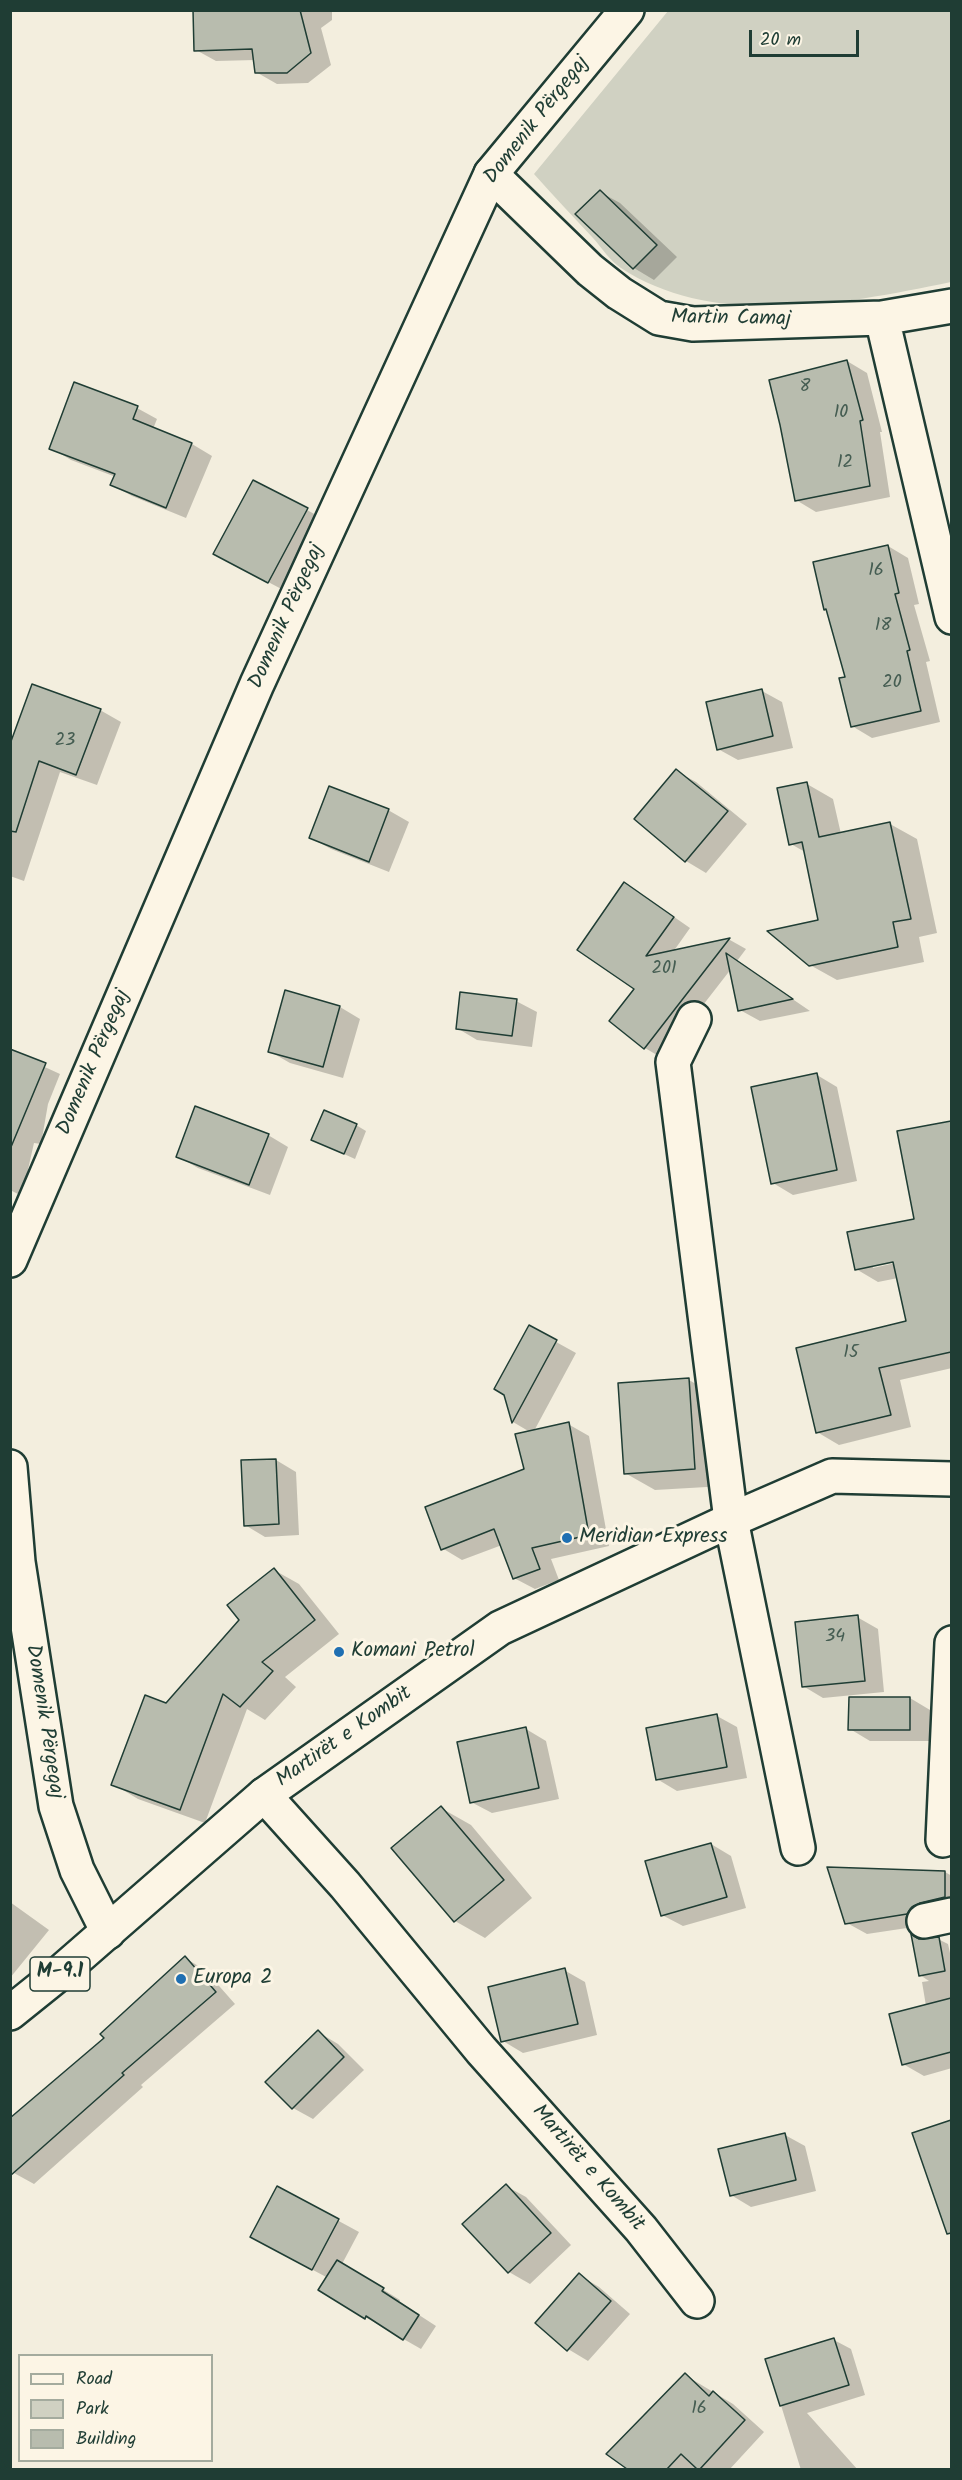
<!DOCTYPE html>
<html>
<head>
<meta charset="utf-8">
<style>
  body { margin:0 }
  #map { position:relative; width:962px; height:2480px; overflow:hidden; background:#f3eede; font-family:Kalam,sans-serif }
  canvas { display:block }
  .frame { position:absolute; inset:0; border:12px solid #1f3d34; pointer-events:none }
  .legend { position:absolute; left:18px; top:2354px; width:195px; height:108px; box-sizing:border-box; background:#fcf5e5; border:2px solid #a4ab9e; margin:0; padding:8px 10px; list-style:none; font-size:18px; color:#1f3d34 }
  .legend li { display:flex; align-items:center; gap:12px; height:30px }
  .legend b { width:30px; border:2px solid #a4ab9e }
  .scale { position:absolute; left:749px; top:30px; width:110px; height:27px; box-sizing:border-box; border:3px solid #1f3d34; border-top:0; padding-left:8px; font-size:18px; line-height:21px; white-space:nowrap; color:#1f3d34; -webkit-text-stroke:4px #fcf5e5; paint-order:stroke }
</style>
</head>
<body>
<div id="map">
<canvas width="962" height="2480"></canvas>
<div class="frame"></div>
<ul class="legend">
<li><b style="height:8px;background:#fcf5e5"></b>Road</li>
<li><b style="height:16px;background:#d0d1c2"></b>Park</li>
<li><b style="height:16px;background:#b8bcae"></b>Building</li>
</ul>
<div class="scale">20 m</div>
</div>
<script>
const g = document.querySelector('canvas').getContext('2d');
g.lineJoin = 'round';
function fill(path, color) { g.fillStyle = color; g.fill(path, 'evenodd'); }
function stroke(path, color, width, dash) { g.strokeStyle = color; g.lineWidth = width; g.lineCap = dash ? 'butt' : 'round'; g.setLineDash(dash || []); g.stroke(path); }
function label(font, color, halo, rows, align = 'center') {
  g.font = font + ' Kalam,sans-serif'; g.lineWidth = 6; g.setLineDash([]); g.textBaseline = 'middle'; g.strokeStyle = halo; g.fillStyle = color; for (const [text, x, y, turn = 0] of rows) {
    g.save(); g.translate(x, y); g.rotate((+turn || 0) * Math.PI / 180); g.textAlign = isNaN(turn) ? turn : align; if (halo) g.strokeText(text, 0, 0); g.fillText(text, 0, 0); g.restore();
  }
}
const green = new Path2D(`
  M 668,11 L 951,11 L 951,282 C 849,303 715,330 621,268 C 610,261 602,248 593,238 C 573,217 553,195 534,174 Z`);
const shadow = new Path2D(`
  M 195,10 L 332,10 L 332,20 L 321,28 L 331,65 L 308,83 L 277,84 L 256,72 L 255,60 L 216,61 L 196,50 Z
  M 600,192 L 620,203 L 677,257 L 654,280 L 634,268 L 578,214 Z
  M 847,361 L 867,373 L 882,432 L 880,432 L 890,497 L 816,512 L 796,500 Z
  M 137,408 L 157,419 L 153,429 L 192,444 L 212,456 L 186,518 L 132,496 L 112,485 L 116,477 L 71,460 L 51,448 Z
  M 307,510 L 327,521 L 289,593 L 236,565 Z
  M 888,546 L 908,558 L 919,604 L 914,605 L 930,661 L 926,662 L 940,722 L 872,738 L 852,726 Z
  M 762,691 L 782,702 L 793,748 L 738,760 L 718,749 Z
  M 100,710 L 121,722 L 97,785 L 60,772 L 24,881 L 10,876 L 10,748 Z
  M 676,771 L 696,782 L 747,824 L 706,873 L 686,861 L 636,819 Z
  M 807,784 L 833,799 L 841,834 L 890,824 L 917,839 L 937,933 L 919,937 L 924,962 L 837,980 L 810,965 L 820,921 L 805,852 L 791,844 Z
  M 388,810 L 409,822 L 389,872 L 331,849 L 311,838 Z
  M 641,894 L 690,928 L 673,952 L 730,940 L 746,949 L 737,961 L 810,1011 L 760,1021 L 740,1010 L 731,969 L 662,1058 L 645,1048 L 611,1021 L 636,989 Z
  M 286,992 L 340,1007 L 360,1019 L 343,1078 L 290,1063 L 269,1051 Z
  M 516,1001 L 537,1012 L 532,1047 L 477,1040 L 457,1028 Z
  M 10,1051 L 60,1074 L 48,1104 L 41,1144 L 34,1143 L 22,1196 L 10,1190 Z
  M 817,1075 L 837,1087 L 857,1181 L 793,1195 L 773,1183 Z
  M 952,1123 L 952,1368 L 900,1380 L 911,1427 L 839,1445 L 817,1432 L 908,1322 L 898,1278 L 878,1282 L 856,1269 L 915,1220 L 899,1132 ZM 900,1259 L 900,1262 L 873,1268 L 873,1265 Z
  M 356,1125 L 366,1131 L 355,1159 L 313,1140 Z
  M 268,1135 L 288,1147 L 270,1195 L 198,1168 L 177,1156 Z
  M 529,1327 L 576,1353 L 534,1431 L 568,1424 L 589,1436 L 609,1546 L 551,1559 L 559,1580 L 535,1589 L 514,1578 L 502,1545 L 462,1560 L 442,1548 L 526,1470 L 530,1432 L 513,1422 L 506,1394 Z
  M 689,1380 L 718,1397 L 724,1486 L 655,1490 L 625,1473 Z
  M 276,1460 L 296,1472 L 299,1535 L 265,1537 L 245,1525 L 242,1461 Z
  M 274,1570 L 299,1584 L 339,1634 L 285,1677 L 296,1687 L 265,1720 L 247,1709 L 205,1823 L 138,1799 L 113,1784 L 167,1704 L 241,1620 Z
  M 857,1617 L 878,1629 L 884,1692 L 823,1698 L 803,1686 Z
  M 910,1698 L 930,1710 L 930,1741 L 870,1741 L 850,1729 Z
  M 717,1716 L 737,1727 L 747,1778 L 677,1791 L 657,1779 Z
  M 526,1729 L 546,1741 L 559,1799 L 492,1813 L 471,1802 Z
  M 441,1808 L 471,1825 L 532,1898 L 485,1938 L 455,1921 L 393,1848 Z
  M 711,1844 L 731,1856 L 746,1908 L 683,1926 L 662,1915 Z
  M 830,1869 L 945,1872 L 952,1876 L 952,1911 L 927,1925 L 867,1934 L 847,1923 Z
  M 10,1902 L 49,1930 L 10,1978 Z
  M 938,1939 L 948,1944 L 952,1962 L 952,2068 L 924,2076 L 903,2064 L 926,2006 L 922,1982 L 929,1981 L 920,1975 L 919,1940 Z
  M 185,1958 L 205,1970 L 235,2004 L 141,2085 L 143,2087 L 34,2184 L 14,2173 L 10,2169 L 106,2038 Z
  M 564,1970 L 585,1982 L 597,2035 L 523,2053 L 503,2041 Z
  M 318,2032 L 338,2044 L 364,2070 L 313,2119 L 293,2108 Z
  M 952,2121 L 952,2211 L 937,2202 L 914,2134 Z
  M 785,2135 L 805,2146 L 816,2191 L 751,2207 L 731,2195 Z
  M 506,2186 L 526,2197 L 571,2245 L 530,2284 L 509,2272 L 464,2224 Z
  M 278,2188 L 359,2232 L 342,2264 L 400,2300 L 399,2302 L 436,2326 L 421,2349 L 365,2317 L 328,2278 L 272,2248 Z
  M 579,2275 L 599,2287 L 630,2314 L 588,2361 L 568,2349 Z
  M 834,2340 L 851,2349 L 865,2395 L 807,2413 L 858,2470 L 801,2470 L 767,2360 Z
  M 685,2375 L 733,2404 L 764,2432 L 729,2470 L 630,2470 L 609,2454 Z`);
const building = new Path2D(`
  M 193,10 L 300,10 L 311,53 L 287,73 L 255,73 L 252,49 L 194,51 Z
  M 600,190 L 657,245 L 633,269 L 575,214 Z
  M 847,360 L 863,420 L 860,421 L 870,486 L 795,501 L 780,425 L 769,380 Z
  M 74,382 L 138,406 L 133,419 L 192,443 L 166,508 L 110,485 L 115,474 L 49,449 Z
  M 253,480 L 308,508 L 268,583 L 213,554 Z
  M 888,545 L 899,593 L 895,594 L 910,650 L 907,651 L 921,711 L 851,727 L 839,678 L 845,677 L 826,609 L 824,610 L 813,562 Z
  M 32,684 L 101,709 L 76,775 L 39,761 L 16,832 L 10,831 L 10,744 Z
  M 762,689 L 773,736 L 717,750 L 706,702 Z
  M 676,769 L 728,811 L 685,862 L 634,819 Z
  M 807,782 L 819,837 L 890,822 L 911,919 L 893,922 L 898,947 L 809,966 L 767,931 L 818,920 L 802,842 L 789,845 L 777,788 Z
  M 329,786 L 389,809 L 369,862 L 309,838 Z
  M 624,882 L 674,917 L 646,956 L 730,938 L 644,1049 L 609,1021 L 634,989 L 577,950 Z
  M 726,953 L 793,999 L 738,1011 Z
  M 285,990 L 340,1006 L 323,1067 L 268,1052 Z
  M 460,992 L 517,999 L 512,1036 L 456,1029 Z
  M 10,1049 L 46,1063 L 11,1147 L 10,1147 Z
  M 817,1073 L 837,1170 L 771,1184 L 751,1087 Z
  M 195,1106 L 269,1134 L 249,1185 L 176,1157 Z
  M 324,1110 L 357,1124 L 344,1154 L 311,1140 Z
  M 951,1121 L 951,1352 L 879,1368 L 891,1415 L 816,1433 L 796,1348 L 906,1321 L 893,1262 L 855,1270 L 847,1232 L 914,1219 L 897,1131 Z
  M 529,1325 L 557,1340 L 512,1423 L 504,1395 L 494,1389 Z
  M 689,1378 L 695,1469 L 624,1474 L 618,1383 Z
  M 569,1422 L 589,1535 L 532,1548 L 540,1569 L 513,1579 L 494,1529 L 441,1550 L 425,1507 L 524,1469 L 515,1434 Z
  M 276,1459 L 279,1524 L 244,1526 L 241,1460 Z
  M 274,1568 L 315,1620 L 262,1662 L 273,1671 L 240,1707 L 223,1694 L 180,1810 L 111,1785 L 145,1695 L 166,1703 L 239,1620 L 227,1605 Z
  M 858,1615 L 865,1681 L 802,1687 L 795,1622 Z
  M 849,1697 L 910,1697 L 910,1730 L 848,1730 Z
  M 717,1714 L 727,1767 L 656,1780 L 646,1728 Z
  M 526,1727 L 539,1788 L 470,1803 L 457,1742 Z
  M 441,1806 L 504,1880 L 454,1922 L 391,1848 Z
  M 711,1843 L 727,1897 L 661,1916 L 645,1861 Z
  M 827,1867 L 945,1871 L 945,1897 L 920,1903 L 912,1907 L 907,1914 L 845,1924 Z
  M 911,1934 L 919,1939 L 939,1937 L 945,1971 L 919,1976 Z
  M 185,1956 L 216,1992 L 122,2073 L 124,2075 L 10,2176 L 10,2118 L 104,2038 L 100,2034 Z
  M 565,1968 L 578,2024 L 501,2042 L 488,1987 Z
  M 951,1998 L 951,2052 L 902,2065 L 889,2014 Z
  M 318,2030 L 344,2057 L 292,2109 L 265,2082 Z
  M 951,2120 L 951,2233 L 947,2234 L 912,2133 Z
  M 785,2133 L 796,2180 L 730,2196 L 718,2149 Z
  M 506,2184 L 551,2233 L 508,2273 L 462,2224 Z
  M 277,2186 L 339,2219 L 312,2270 L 250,2237 Z
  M 337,2260 L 384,2288 L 382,2291 L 419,2315 L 403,2340 L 366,2316 L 365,2319 L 318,2290 Z
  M 579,2273 L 611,2301 L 567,2351 L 535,2323 Z
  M 834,2338 L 849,2385 L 780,2406 L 765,2359 Z
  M 685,2373 L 709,2396 L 713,2391 L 745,2420 L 700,2469 L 697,2469 L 681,2454 L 667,2469 L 627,2469 L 606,2454 Z`);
const minor = new Path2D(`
  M 491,174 L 590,270 L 619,293 L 659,318 L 693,324 L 882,318 L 952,306
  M 882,318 L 952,617
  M 694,1019 L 673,1062 L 731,1520 L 798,1848
  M 264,1795 L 345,1885 L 481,2050 L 641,2229 L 697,2301
  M 943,1840 L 952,1643
  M 924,1921 L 952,1915`);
const secondary = new Path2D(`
  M 10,1260 L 257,684 L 491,174 L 627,10
  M 10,1467 L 18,1562 L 56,1806 L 77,1870 L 108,1932`);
const primary = new Path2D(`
  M 10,2013 L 61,1972 L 264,1795 L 500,1628 L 731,1520 L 832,1476 L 952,1479`);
const markers = [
  [567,1538,6,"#1f6fb2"],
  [339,1652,6,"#1f6fb2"],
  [181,1979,6,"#1f6fb2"]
];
const numberNames = [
  ["8",805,388],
  ["10",841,414],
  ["12",845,464],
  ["16",876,572],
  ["18",883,627],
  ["20",892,684],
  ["23",65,742],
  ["201",664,970],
  ["15",851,1354],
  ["34",835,1638],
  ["16",699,2410]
];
const shields = [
  [60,1974,60]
];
const shieldNames = [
  ["M-9.1",60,1974]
];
const streetNames = [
  ["Domenik Përgegaj",538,121,-52],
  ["Martin Camaj",731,320,1],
  ["Domenik Përgegaj",288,617,-66],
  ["Domenik Përgegaj",95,1063,-67],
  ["Domenik Përgegaj",43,1722,81],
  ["Martirët e Kombit",345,1738,-35],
  ["Martirët e Kombit",587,2169,49]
];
const poiNames = [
  ["Meridian Express",579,1538],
  ["Komani Petrol",351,1652],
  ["Europa 2",193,1979]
];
fill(green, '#d0d1c2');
fill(shadow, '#0003');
fill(building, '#b8bcae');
stroke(building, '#1f3d34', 1.5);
stroke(minor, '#1f3d34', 38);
stroke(secondary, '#1f3d34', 38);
stroke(primary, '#1f3d34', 38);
stroke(minor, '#fcf5e5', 33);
stroke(secondary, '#fcf5e5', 33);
stroke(primary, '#fcf5e5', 33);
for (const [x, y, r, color] of markers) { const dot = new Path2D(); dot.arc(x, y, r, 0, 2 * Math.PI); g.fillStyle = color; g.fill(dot); stroke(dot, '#fcf5e5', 2); }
label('18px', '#455d52', null, numberNames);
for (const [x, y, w] of shields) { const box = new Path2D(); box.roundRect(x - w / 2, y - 17, w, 34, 4.5); g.fillStyle = '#fcf5e5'; g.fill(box); stroke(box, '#1f3d34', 1.5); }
label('bold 20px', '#1f3d34', null, shieldNames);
label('21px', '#1f3d34', '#fcf5e5', streetNames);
label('21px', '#1f3d34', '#fcf5e5', poiNames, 'left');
</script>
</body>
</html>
